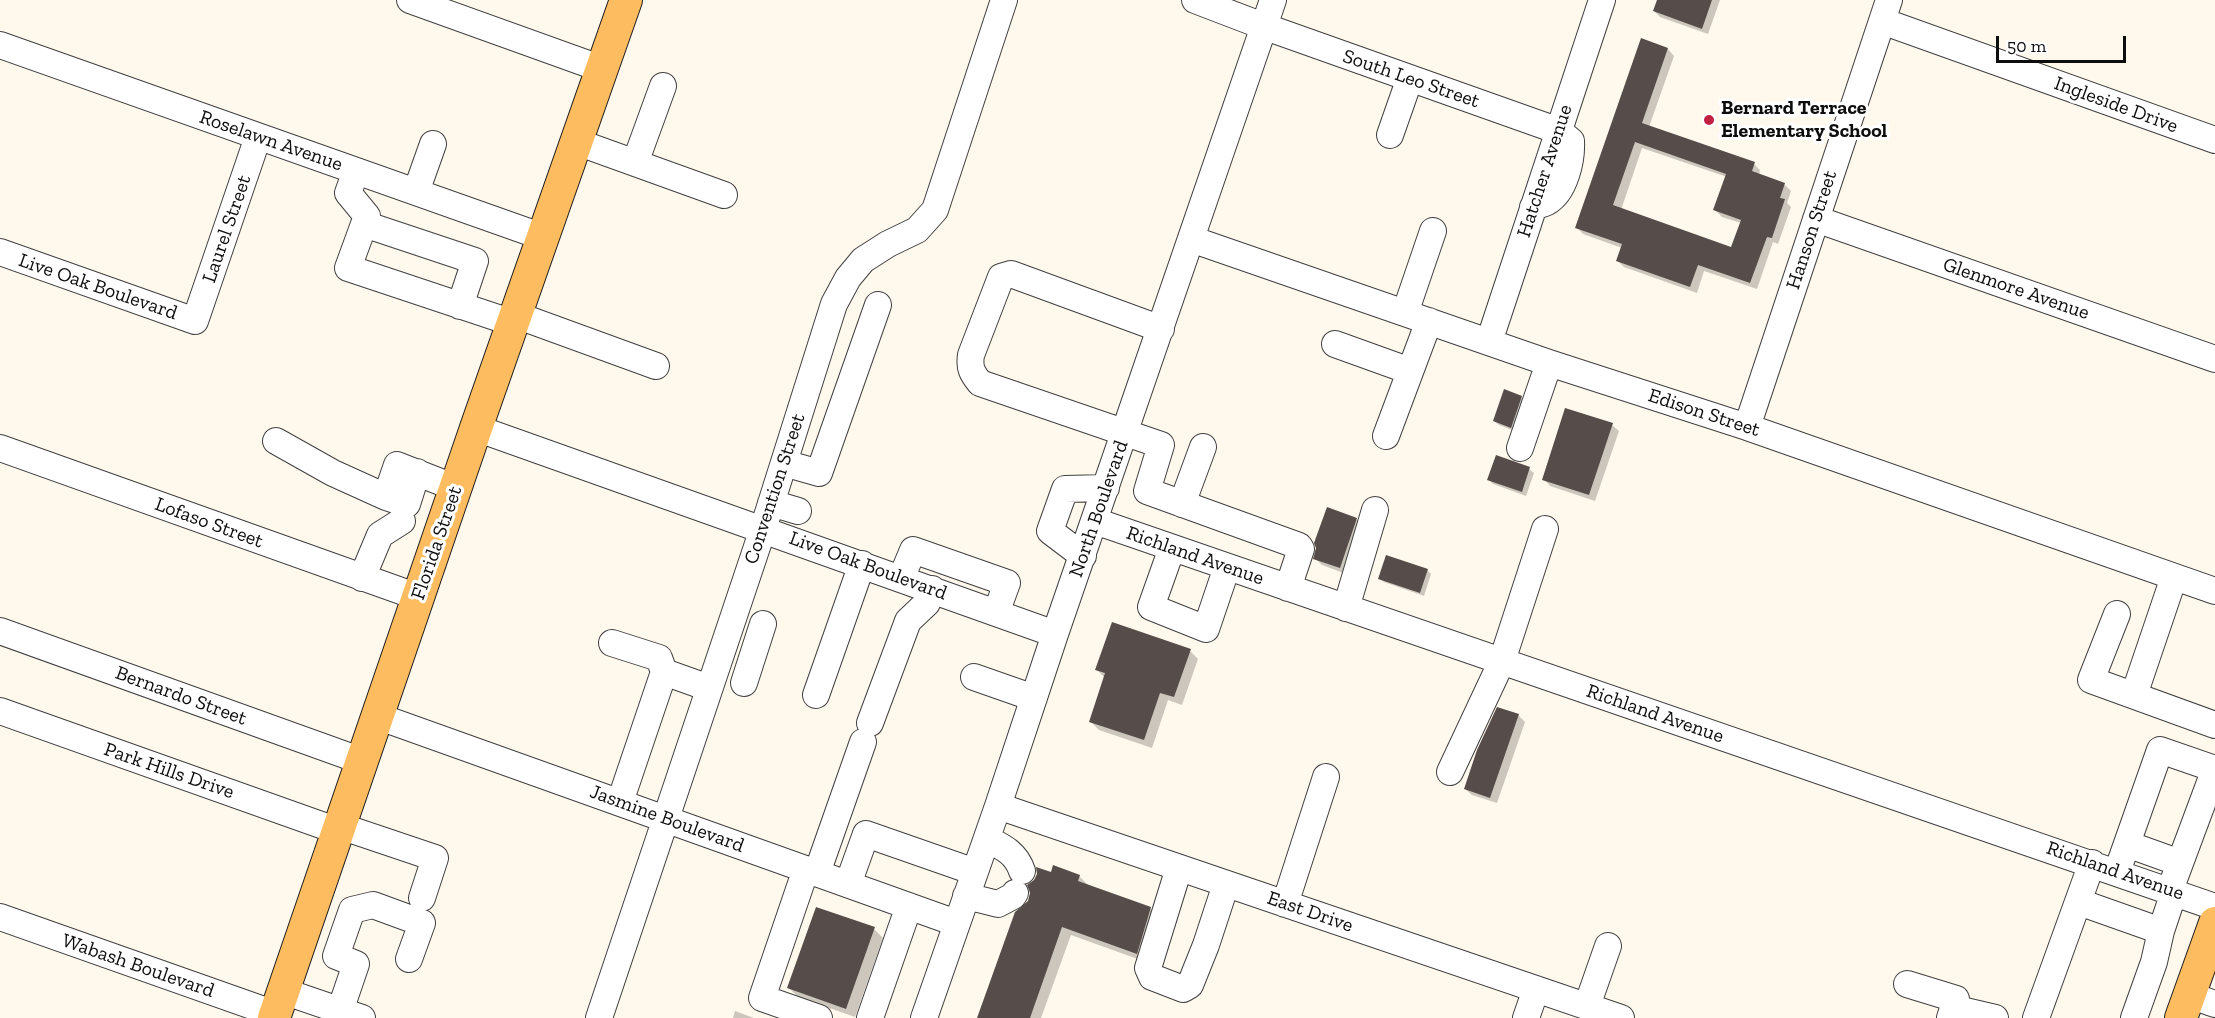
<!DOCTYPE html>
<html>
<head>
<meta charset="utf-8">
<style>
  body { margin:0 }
  #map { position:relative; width:2215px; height:1018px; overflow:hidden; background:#fff8ed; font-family:"Zilla Slab",serif }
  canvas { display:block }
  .scale { position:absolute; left:1996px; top:36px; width:130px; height:27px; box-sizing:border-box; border:3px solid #0d0d0d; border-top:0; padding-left:8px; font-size:18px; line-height:21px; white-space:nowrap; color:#0d0d0d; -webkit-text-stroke:4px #fff; paint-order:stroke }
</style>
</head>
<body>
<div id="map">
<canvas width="2215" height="1018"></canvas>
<div class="scale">50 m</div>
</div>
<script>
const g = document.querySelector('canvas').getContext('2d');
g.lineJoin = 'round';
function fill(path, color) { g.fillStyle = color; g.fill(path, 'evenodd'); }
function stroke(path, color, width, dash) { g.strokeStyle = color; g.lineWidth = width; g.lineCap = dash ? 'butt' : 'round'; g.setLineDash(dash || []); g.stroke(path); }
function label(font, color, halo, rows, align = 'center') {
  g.font = font + ' "Zilla Slab",serif'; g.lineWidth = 6; g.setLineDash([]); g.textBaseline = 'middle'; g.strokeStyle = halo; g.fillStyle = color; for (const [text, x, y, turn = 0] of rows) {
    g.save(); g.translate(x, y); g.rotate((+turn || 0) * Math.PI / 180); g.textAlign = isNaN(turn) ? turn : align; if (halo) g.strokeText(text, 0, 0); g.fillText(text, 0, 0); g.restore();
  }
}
const shadow = new Path2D(`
  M 1658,0 L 1720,0 L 1708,34 L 1660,17 L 1654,11 Z
  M 1642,40 L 1668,49 L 1674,56 L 1649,127 L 1754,164 L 1760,170 L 1759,175 L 1784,184 L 1791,191 L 1787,203 L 1791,207 L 1778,244 L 1773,242 L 1757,289 L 1704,271 L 1697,293 L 1624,267 L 1618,261 L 1622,248 L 1583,234 L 1577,227 ZM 1642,148 L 1727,177 L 1715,210 L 1722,217 L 1741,223 L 1732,249 L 1621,210 Z
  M 1521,397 L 1525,401 L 1515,431 L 1499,425 L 1494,421 Z
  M 1612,425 L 1619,431 L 1595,501 L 1550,486 L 1544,479 Z
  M 1529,469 L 1534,473 L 1526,496 L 1493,484 L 1489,480 Z
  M 1356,519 L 1363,526 L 1346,574 L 1322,565 L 1315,558 Z
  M 1427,570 L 1431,574 L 1424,596 L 1384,582 L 1379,578 Z
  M 1190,651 L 1198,659 L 1182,705 L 1168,700 L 1152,748 L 1099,730 L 1091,722 L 1105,678 L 1097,670 Z
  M 1518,715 L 1525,722 L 1497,803 L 1472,795 L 1465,789 Z
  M 1052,874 L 1079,876 L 1089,886 L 1150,908 L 1159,917 L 1146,962 L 1071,935 L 1041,1018 L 979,1018 L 1029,902 Z
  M 874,929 L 883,938 L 855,1017 L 798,997 L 789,988 Z
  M 735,1011 L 754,1018 L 733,1018 Z`);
const building = new Path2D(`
  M 1657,0 L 1712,0 L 1702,29 L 1653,11 Z
  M 1641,38 L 1668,48 L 1642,123 L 1755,162 L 1752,171 L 1785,183 L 1780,198 L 1785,199 L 1772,238 L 1767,237 L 1750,283 L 1698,265 L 1690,287 L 1616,261 L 1622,244 L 1575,228 ZM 1635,142 L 1726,174 L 1713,210 L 1741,220 L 1731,247 L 1613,205 Z
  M 1504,389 L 1522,396 L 1511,428 L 1493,421 Z
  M 1565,408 L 1613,423 L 1589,495 L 1542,480 Z
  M 1496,455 L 1530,467 L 1522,492 L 1487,480 Z
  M 1327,507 L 1357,518 L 1340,568 L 1313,559 L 1316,548 L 1314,543 Z
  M 1386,555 L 1428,569 L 1420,593 L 1378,579 Z
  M 1112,622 L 1191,649 L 1174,697 L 1160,693 L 1144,740 L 1089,722 L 1105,673 L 1095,670 Z
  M 1497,707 L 1519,714 L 1490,798 L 1464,789 L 1477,750 Z
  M 1053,865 L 1080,875 L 1078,881 L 1151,907 L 1137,954 L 1062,927 L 1030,1018 L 977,1018 L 1015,912 L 1028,901 L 1030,893 L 1027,885 L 1034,880 L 1037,874 L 1036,867 L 1051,872 Z
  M 816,907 L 875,927 L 846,1009 L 787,988 Z`);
const minor = new Path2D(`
  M 410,0 L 602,69
  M 1195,0 L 1263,26 L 1559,131 L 1571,141 C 1572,160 1565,192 1547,202 C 1543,204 1538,205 1533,207
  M 1882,21 L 2215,140
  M 0,45 L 543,237
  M 1390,135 L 1410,78
  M 577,142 L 724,195
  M 635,163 L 663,86
  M 356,171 L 348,193 L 367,216 L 348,268 L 513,323
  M 416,192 L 433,144
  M 1816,219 L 2215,359
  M 364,224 L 475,261 L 460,306
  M 1191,239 L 1549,363 L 1747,427 L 2215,591
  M 0,252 L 195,321 L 258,137
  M 1405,313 L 1433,231
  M 516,315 L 656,366
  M 1161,329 L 1011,274 L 1001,277 L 971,355 C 969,368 972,373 980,383 L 1161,445 L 1147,491 L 1299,546 L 1301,549 L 1288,588
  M 1489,342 L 1602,0
  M 1335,344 L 1410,371
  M 1747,427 L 1889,0
  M 476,428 L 1055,634
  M 1386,436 L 1429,321
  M 276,441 L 333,473 L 386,497 L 397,465 L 456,488
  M 0,448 L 418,597
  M 1520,448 L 1549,363
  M 784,463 L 819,473 L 878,305
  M 386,497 L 407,504 L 417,472
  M 771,503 L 798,511
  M 1182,504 L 1203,447
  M 1095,521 L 2215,907
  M 1172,548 L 1151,607 L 1206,629 L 1227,567
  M 1083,556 L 1050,531 L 1065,489 L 1106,488
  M 362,578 L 380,535 L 402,521
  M 901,579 L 913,550 L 1007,583 L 996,613
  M 1346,608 L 1375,510
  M 2117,614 L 2091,680 L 2215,725
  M 0,631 L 362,761
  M 612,643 L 659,658 L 664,672
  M 974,677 L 1034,698
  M 744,683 L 763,624
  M 816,695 L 862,564
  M 2134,695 L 2174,577
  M 0,711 L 338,831
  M 377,716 L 956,923
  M 870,723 L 908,621 L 927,603 L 932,589
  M 1450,772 L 1502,661 L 1545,529
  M 620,802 L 664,672 L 709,688
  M 998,806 L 1621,1018
  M 340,826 L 435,858 L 422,898
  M 987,839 C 1003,847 1016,853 1022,871
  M 2127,844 L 2180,863
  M 1179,868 L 1148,968 L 1152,977 L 1183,989 L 1190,985 L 1206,945 L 1226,884
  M 806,869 L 762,998 L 819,1018
  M 2117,872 L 2160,750 L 2215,769 L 2170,890
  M 817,873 L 863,742
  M 848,884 L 866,834 L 975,872
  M 966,896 L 998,904 L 1013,896 L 1015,893
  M 2079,902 L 2161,931 L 2174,892
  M 1285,904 L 1326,777
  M 0,917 L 275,1014
  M 1907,984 L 1956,999 L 1950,1018
  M 283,991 L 362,1018
  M 2189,995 L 2215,1004
  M 1587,1006 L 1608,946
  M 340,1011 L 356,964 L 336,956 L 352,910 L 373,905 L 422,923 L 409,959
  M 599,1018 L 763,529 L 834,304 L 848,278 L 863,260 L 888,244 L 917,230 L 935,210 L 1004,0
  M 870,1018 L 909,906
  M 924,1018 L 998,806 L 1055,634 L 1273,0
  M 1526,1018 L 1536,989
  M 1962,1018 L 1965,1011 L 1995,1018
  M 2036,1018 L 2092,863
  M 2134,1018 L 2154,962 L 2161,931`);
const major = new Path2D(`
  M 274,1018 L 476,428 L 626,0
  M 2181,1018 L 2215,923`);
const markers = [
  [1709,120,6,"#c22043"]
];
const streetNames = [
  ["South Leo Street",1411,79,19],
  ["Ingleside Drive",2116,105,20],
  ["Roselawn Avenue",271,141,19],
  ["Hatcher Avenue",1545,171,-72],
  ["Laurel Street",227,229,-71],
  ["Hanson Street",1812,230,-72],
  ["Live Oak Boulevard",98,287,19],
  ["Glenmore Avenue",2016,289,19],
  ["Edison Street",1704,413,18],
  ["Convention Street",775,489,-72],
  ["North Boulevard",1099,509,-71],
  ["Lofaso Street",209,523,20],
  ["Florida Street",437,543,-71],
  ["Richland Avenue",1195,556,19],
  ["Live Oak Boulevard",868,566,20],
  ["Bernardo Street",181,696,20],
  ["Richland Avenue",1655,714,19],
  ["Park Hills Drive",169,771,19],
  ["Jasmine Boulevard",667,819,20],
  ["Richland Avenue",2115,871,19],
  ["East Drive",1310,912,19],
  ["Wabash Boulevard",138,966,19]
];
const poiNames = [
  ["Bernard Terrace",1721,108],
  ["Elementary School",1721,131]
];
fill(shadow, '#0003');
fill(building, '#564c49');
stroke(minor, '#404040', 28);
stroke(major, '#1e1e1e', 34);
stroke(minor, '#fff', 26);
stroke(major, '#fdbc5f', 32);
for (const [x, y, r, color] of markers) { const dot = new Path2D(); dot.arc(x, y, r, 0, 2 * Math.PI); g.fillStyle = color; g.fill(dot); stroke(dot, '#fff', 2); }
label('20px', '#0d0d0d', '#fff', streetNames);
label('bold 20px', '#0d0d0d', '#fff', poiNames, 'left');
</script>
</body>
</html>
